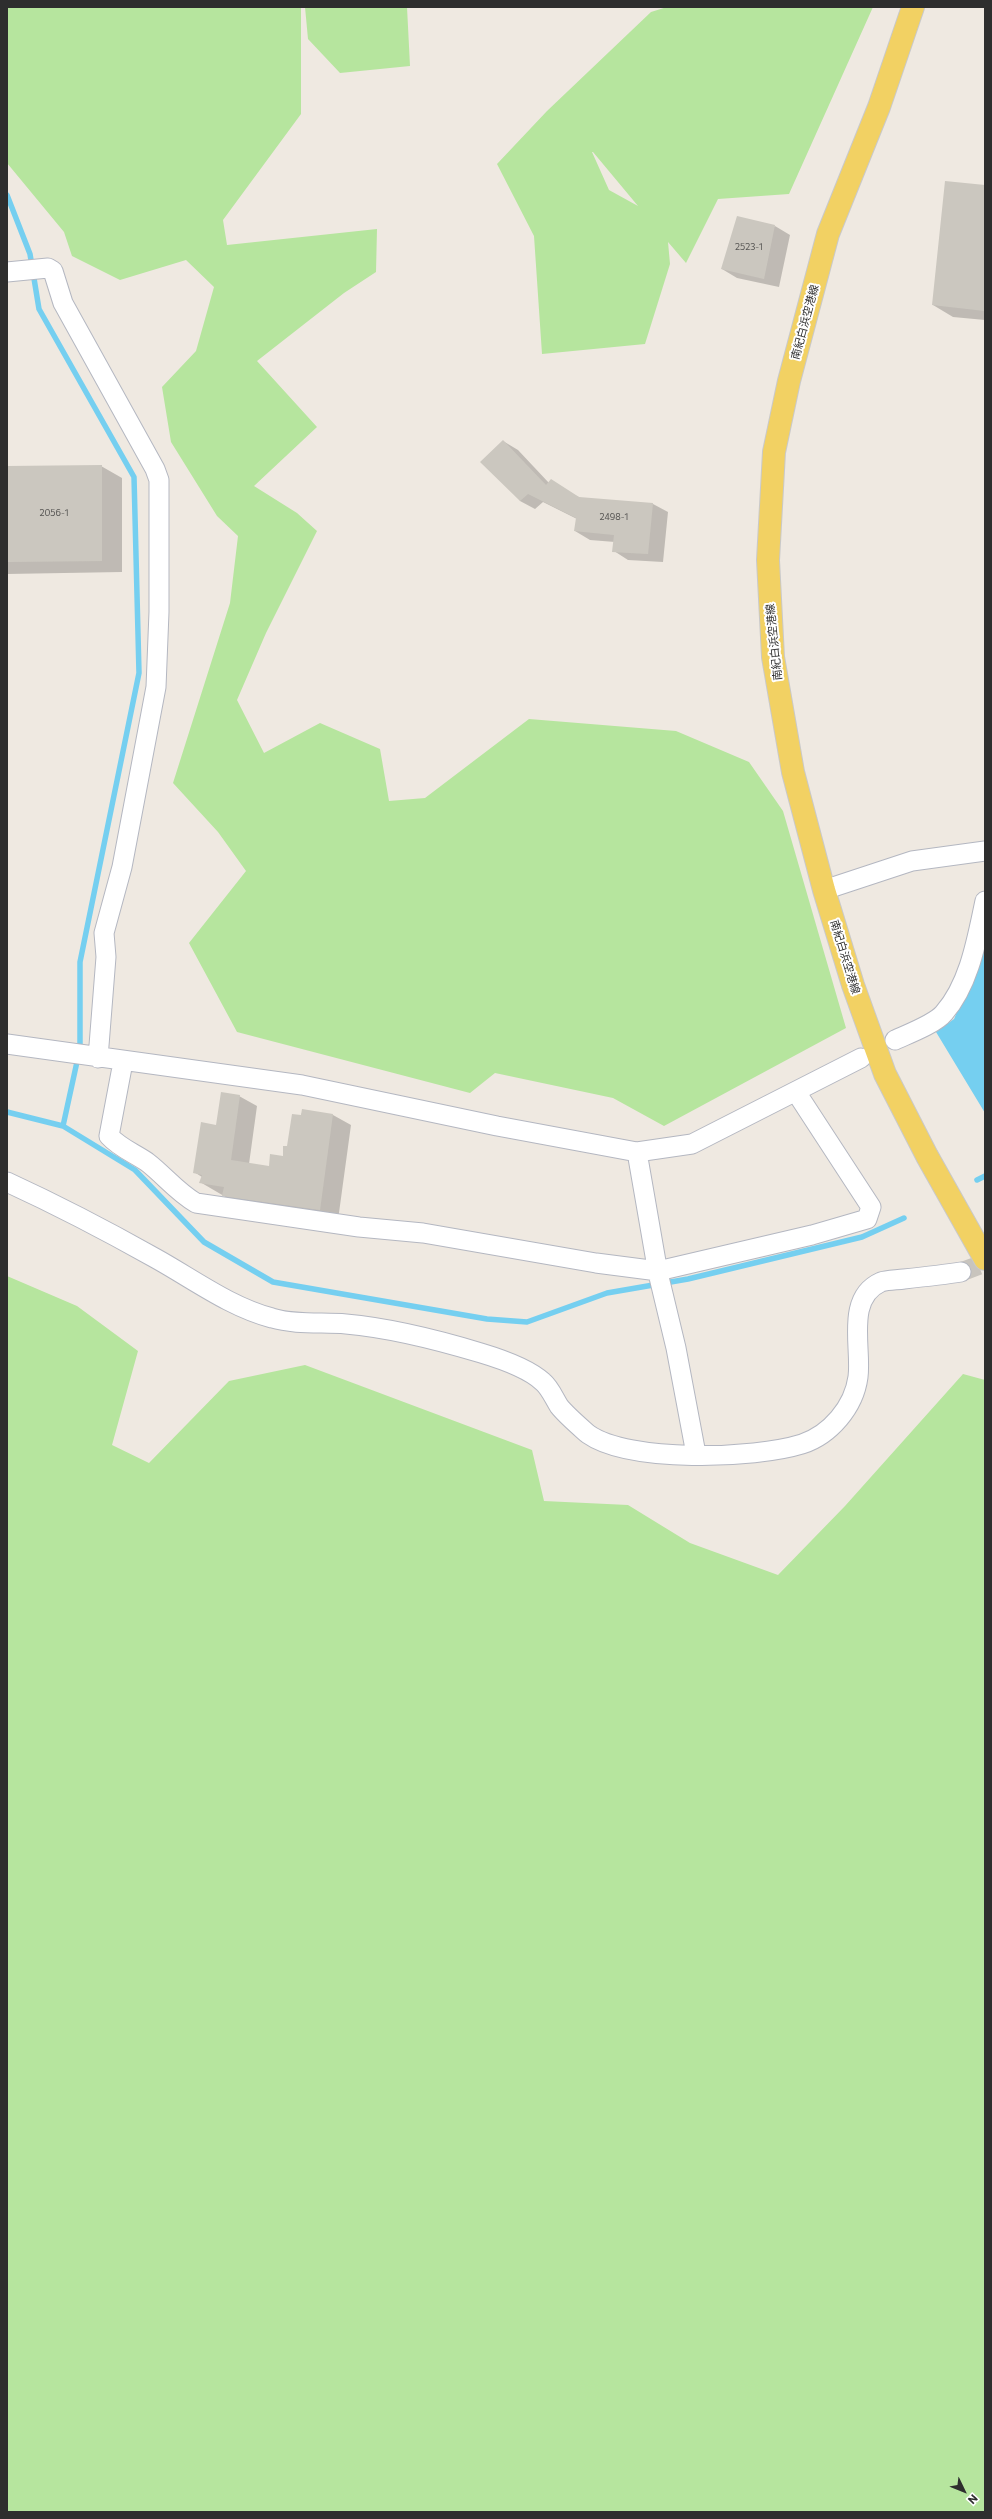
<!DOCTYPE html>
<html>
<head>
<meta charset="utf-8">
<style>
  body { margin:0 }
  #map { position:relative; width:992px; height:2519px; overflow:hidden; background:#efe9e1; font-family:Commissioner,sans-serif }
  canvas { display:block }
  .frame { position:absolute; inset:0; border:8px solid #2e2e2e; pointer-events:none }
  .north { position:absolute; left:944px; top:2471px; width:40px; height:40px; -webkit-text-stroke:3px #fff; paint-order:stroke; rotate:133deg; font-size:11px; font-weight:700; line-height:16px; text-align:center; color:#2e2e2e }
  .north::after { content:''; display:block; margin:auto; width:14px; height:18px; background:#2e2e2e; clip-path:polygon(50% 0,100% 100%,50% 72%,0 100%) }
</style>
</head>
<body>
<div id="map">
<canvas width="992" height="2519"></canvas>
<div class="frame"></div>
<div class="north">N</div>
</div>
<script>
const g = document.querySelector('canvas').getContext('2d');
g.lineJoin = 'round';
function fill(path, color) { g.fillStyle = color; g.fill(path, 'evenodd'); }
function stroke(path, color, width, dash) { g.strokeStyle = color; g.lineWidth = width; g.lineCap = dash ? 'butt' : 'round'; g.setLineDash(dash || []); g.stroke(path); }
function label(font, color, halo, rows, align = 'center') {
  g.font = font + ' Commissioner,"Noto Sans JP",sans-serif'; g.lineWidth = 4; g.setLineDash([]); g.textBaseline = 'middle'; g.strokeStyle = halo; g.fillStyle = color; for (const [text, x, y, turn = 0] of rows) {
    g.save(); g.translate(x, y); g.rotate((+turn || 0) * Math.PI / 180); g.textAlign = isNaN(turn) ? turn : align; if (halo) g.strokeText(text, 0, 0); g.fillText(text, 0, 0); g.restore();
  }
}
const green = new Path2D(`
  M 7,7 L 301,7 L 301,114 L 223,220 L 227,245 L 377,229 L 376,272 L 344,293 L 257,361 L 317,427 L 254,486 L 297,513 L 317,531 L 266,633 L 237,700 L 264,753 L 320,723 L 380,749 L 389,801 L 425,798 L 529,719 L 676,731 L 749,762 L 783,811 L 846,1028 L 664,1126 L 613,1098 L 495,1073 L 470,1093 L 237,1032 L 189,943 L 246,871 L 218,832 L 173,783 L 230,603 L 238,536 L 217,516 L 171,442 L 162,387 L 196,351 L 214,287 L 186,260 L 120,280 L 72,256 L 64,232 L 7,163 Z
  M 305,7 L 407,7 L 410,66 L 340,73 L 308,39 Z
  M 667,7 L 873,7 L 789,194 L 718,199 L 686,263 L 668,242 L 670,264 L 645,344 L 542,354 L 534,236 L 497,164 L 547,111 L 651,12 ZM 592,152 L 593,152 L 638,206 L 609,190 Z
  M 7,1276 L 77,1306 L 138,1351 L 112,1445 L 149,1463 L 229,1381 L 305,1365 L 532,1450 L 544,1501 L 628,1505 L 690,1543 L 778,1575 L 845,1506 L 963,1374 L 985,1380 L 985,2512 L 7,2512 Z`);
const water = new Path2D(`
  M 985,946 L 985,1113 L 936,1032 L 954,1019 Z`);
const shadow = new Path2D(`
  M 985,186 L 985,320 L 953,317 L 933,305 Z
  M 775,226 L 790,235 L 779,287 L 737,278 L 722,269 Z
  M 503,441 L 518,450 L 549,483 L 581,498 L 653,504 L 668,512 L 663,562 L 628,560 L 614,551 L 615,542 L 590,540 L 575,531 L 577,519 L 543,502 L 535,509 L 520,501 Z
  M 101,466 L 122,478 L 122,572 L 7,574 L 7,467 Z
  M 239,1096 L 257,1106 L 249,1164 L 269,1167 L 284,1157 L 303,1110 L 333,1115 L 351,1125 L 338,1220 L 241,1206 L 200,1182 L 202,1177 L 194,1172 L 217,1126 Z`);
const stream = new Path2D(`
  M 7,195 L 30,254 L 39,309 L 134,477 L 139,673 L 80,962 L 80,1048 L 63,1126 L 135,1170 L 204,1242 L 273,1282 L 487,1319 L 527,1322 L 607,1293 L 688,1279 L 862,1237 L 904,1218
  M 7,1112 L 63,1126
  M 977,1180 L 985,1176`);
const building = new Path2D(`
  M 945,181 L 985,185 L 985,311 L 932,305 Z
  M 737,216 L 775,225 L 764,279 L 721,269 Z
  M 503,440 L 546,485 L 551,479 L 579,497 L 653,503 L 648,554 L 612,552 L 614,535 L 574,531 L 576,518 L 528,494 L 520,501 L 480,462 Z
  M 102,465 L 102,561 L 7,562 L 7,466 Z
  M 221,1092 L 240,1095 L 231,1160 L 269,1166 L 270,1154 L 283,1156 L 283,1146 L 287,1146 L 292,1114 L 301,1115 L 302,1109 L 333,1114 L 320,1210 L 222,1196 L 224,1187 L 199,1183 L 202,1175 L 193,1173 L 201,1122 L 216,1125 Z`);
const minorTunnel = new Path2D(`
  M 961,1272 L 985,1263`);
const minor = new Path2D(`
  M 7,272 L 48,268 L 53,271 L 63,303 L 155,469 L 159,480 L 159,612 L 156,687 L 122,867 L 104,933 L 106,957 L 98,1058
  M 824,890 L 912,861 L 985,851
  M 895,1040 C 908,1034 935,1024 944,1013 C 970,983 977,938 985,901
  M 7,1044 L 302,1085 L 497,1126 L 637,1152 L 692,1144 L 861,1058
  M 123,1062 L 109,1136 C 120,1148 134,1153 147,1162 C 164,1175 177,1192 196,1203 L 359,1227 L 423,1233 L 596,1263 L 658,1271 L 812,1235 L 867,1219 L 871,1207 L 796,1092
  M 637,1152 L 658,1273 L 676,1348 L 696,1454
  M 7,1182 C 57,1205 107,1231 155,1258 C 193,1279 230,1307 272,1318 C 296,1325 322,1322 346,1324 C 391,1328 438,1340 481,1353 C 501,1359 528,1368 543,1382 C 550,1388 554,1398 559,1406 C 566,1415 579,1426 588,1434 C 629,1463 754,1459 802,1444 C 830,1435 854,1407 858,1377 C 862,1348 845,1298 881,1282 C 887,1280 897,1280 904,1279 C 923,1277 942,1275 961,1272`);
const primary = new Path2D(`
  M 913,7 L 879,107 L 828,234 L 789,381 L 774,452 L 768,560 L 773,657 L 793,772 L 824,890 L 853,985 L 885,1074 L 927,1156 L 985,1259`);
const numberNames = [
  ["2523-1",749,247],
  ["2056-1",54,513],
  ["2498-1",614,517]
];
const streetNames = [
  ["南紀白浜空港線",805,322,-75],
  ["南紀白浜空港線",774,642,-96],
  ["南紀白浜空港線",845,957,73]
];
fill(green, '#b6e59e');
fill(water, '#75cff0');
fill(shadow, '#0003');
stroke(stream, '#75cff0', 5.5);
fill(building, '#cbc7bf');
stroke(minorTunnel, '#c8c4bd', 19, [19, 10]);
stroke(minor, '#b4b7c1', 21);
stroke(primary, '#c9c9c9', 24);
stroke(minor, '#fff', 19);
stroke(primary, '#f2d163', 22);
label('9px', '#555452', null, numberNames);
label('11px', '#2e2e2e', '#fff', streetNames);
</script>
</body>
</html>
